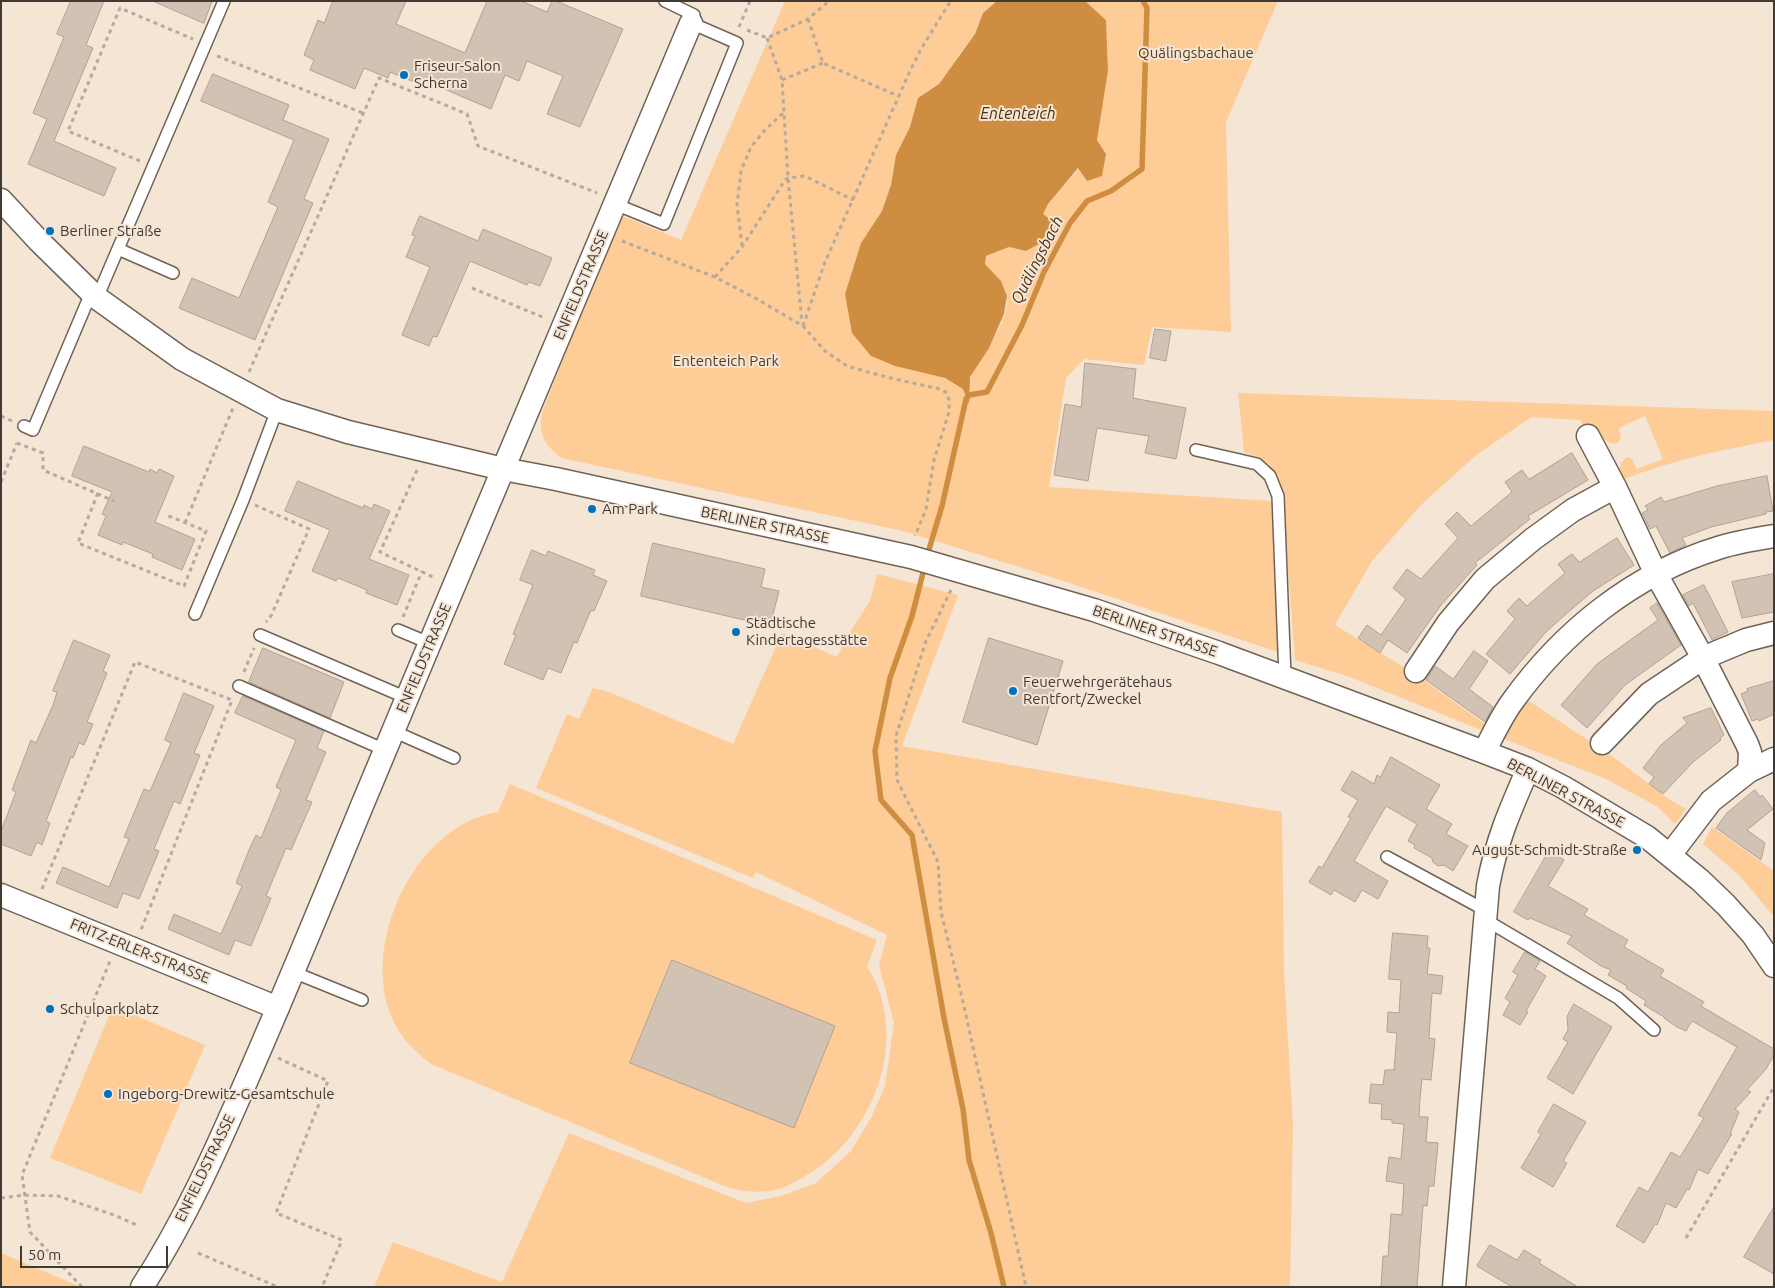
<!DOCTYPE html>
<html>
<head>
<meta charset="utf-8">
<style>
  body { margin:0 }
  #map { position:relative; width:1775px; height:1288px; overflow:hidden; background:#f4e5d5; font-family:Ubuntu,sans-serif }
  canvas { display:block }
  .frame { position:absolute; inset:0; border:2px solid #403a34; pointer-events:none }
  .scale { position:absolute; left:20px; top:1246px; width:148px; height:22px; box-sizing:border-box; border:2px solid #403a34; border-top:0; padding-left:6px; font-size:15px; line-height:18px; white-space:nowrap; color:#403a34; -webkit-text-stroke:4px #f4e5d5; paint-order:stroke }
</style>
</head>
<body>
<div id="map">
<canvas width="1775" height="1288"></canvas>
<div class="frame"></div>
<div class="scale">50 m</div>
</div>
<script>
const g = document.querySelector('canvas').getContext('2d');
g.lineJoin = 'round';
function fill(path, color) { g.fillStyle = color; g.fill(path, 'evenodd'); }
function stroke(path, color, width, dash) { g.strokeStyle = color; g.lineWidth = width; g.lineCap = dash ? 'butt' : 'round'; g.setLineDash(dash || []); g.stroke(path); }
function label(font, color, halo, rows, align = 'center') {
  g.font = font + ' Ubuntu,sans-serif'; g.lineWidth = 4; g.setLineDash([]); g.textBaseline = 'middle'; g.strokeStyle = halo; g.fillStyle = color; for (const [text, x, y, turn = 0] of rows) {
    g.save(); g.translate(x, y); g.rotate((+turn || 0) * Math.PI / 180); g.textAlign = isNaN(turn) ? turn : align; if (halo) g.strokeText(text, 0, 0); g.fillText(text, 0, 0); g.restore();
  }
}
const green = new Path2D(`
  M 785,1 L 997,1 L 983,13 L 975,34 L 939,84 L 918,98 L 910,127 L 896,155 L 891,185 L 882,211 L 861,243 L 845,294 L 895,366 L 945,378 L 964,389 L 968,403 C 970,395 968,384 971,376 C 980,356 1011,320 1007,296 C 1005,283 993,273 985,264 L 986,256 L 1009,247 L 1026,251 L 1055,223 L 1042,214 L 1048,204 L 1079,168 L 1087,181 L 1106,154 L 1097,140 L 1108,71 L 1106,20 L 1085,1 L 1278,1 L 1226,122 L 1231,332 L 1152,327 L 1144,365 L 1084,359 L 1066,378 L 1049,487 L 1271,501 L 1280,587 L 1281,653 L 1042,574 L 903,531 L 561,458 C 544,444 537,433 543,410 L 620,215 L 681,240 Z
  M 1238,393 L 1774,411 L 1774,440 C 1722,450 1671,460 1622,480 L 1618,472 L 1622,462 L 1627,457 L 1632,459 L 1637,469 L 1663,459 L 1645,416 L 1619,428 L 1621,438 L 1618,443 C 1605,446 1600,434 1592,426 L 1585,429 L 1580,420 L 1531,417 L 1474,457 L 1421,505 L 1372,561 L 1335,625 L 1415,674 L 1489,727 L 1486,732 L 1347,676 L 1295,660 L 1283,502 L 1276,476 L 1269,464 L 1259,457 L 1244,452 Z
  M 877,574 L 958,595 L 902,746 L 1282,812 L 1284,973 L 1293,1125 L 1290,1287 L 374,1287 L 393,1242 L 502,1282 L 569,1133 L 746,1203 L 781,1196 L 816,1183 L 851,1151 L 871,1118 L 885,1086 L 894,1023 L 879,965 L 887,935 L 756,872 L 753,878 L 536,788 L 567,714 L 579,719 L 593,688 L 609,692 L 733,744 L 782,633 L 837,657 L 850,632 L 870,601 Z
  M 1523,697 L 1612,756 L 1670,800 L 1686,809 L 1675,824 L 1658,807 L 1604,778 L 1496,736 Z
  M 510,784 L 877,940 L 867,966 C 912,1036 874,1138 805,1176 C 794,1183 783,1189 770,1191 C 757,1193 742,1191 729,1188 L 431,1064 C 414,1051 400,1037 392,1018 C 360,943 415,825 498,812 Z
  M 1712,827 L 1774,871 L 1774,917 L 1740,876 L 1703,844 Z
  M 113,1006 L 205,1045 L 141,1194 L 50,1158 Z
  M 1,1253 L 81,1287 L 1,1287 Z`);
const water = new Path2D(`
  M 997,1 L 1085,1 L 1106,20 L 1108,71 L 1097,140 L 1106,154 L 1102,176 L 1087,181 L 1078,168 L 1048,204 L 1043,214 L 1055,223 L 1039,244 L 1026,251 L 1009,247 L 986,256 L 985,264 L 1001,281 L 1007,296 L 1004,314 L 989,348 L 970,377 L 969,404 L 963,389 L 945,378 L 895,366 L 871,356 L 852,333 L 845,294 L 861,243 L 882,211 L 891,185 L 896,155 L 910,127 L 918,98 L 939,84 L 975,34 L 983,13 Z`);
const stream = new Path2D(`
  M 927,556 L 942,506 L 966,399 L 969,395 L 987,392 L 1022,325 L 1044,272 L 1070,223 L 1087,201 L 1111,191 L 1142,169 L 1147,8 L 1143,1
  M 925,565 L 912,616 L 890,678 L 875,751 L 881,800 L 912,835 L 944,1018 L 963,1109 L 969,1160 L 991,1233 L 1004,1287`);
const building = new Path2D(`
  M 71,1 L 104,1 L 86,45 L 93,48 L 54,141 L 116,168 L 104,196 L 28,164 L 47,119 L 33,113 L 64,37 L 57,34 Z
  M 153,1 L 212,1 L 204,23 Z
  M 333,1 L 406,1 L 396,24 L 465,53 L 487,1 L 521,1 L 547,12 L 552,1 L 556,1 L 623,29 L 580,127 L 547,114 L 563,76 L 527,61 L 519,81 L 505,75 L 491,109 L 416,77 L 414,82 L 390,72 L 388,78 L 364,68 L 355,89 L 310,70 L 314,60 L 304,55 L 318,20 L 324,23 Z
  M 213,74 L 289,105 L 283,120 L 329,139 L 304,199 L 313,203 L 255,340 L 179,308 L 192,278 L 239,298 L 278,207 L 268,202 L 294,140 L 201,101 Z
  M 420,216 L 478,241 L 483,229 L 552,258 L 540,286 L 529,282 L 527,285 L 470,261 L 437,337 L 433,336 L 429,346 L 402,335 L 430,267 L 406,257 L 415,236 L 412,235 Z
  M 1155,329 L 1171,331 L 1166,361 L 1150,358 Z
  M 1085,363 L 1136,369 L 1133,398 L 1186,408 L 1176,459 L 1145,453 L 1149,436 L 1097,428 L 1088,481 L 1054,475 L 1065,404 L 1081,407 Z
  M 84,446 L 149,472 L 150,469 L 157,473 L 159,469 L 174,476 L 155,522 L 195,539 L 182,570 L 152,557 L 153,554 L 123,542 L 122,545 L 98,535 L 106,516 L 102,514 L 112,492 L 72,476 Z
  M 1572,453 L 1588,480 L 1528,516 L 1530,519 L 1475,563 L 1477,565 L 1441,605 L 1407,653 L 1388,640 L 1380,653 L 1358,638 L 1367,625 L 1381,635 L 1406,599 L 1393,588 L 1407,569 L 1421,579 L 1458,538 L 1445,524 L 1457,512 L 1471,526 L 1512,492 L 1505,482 L 1522,470 L 1529,479 Z
  M 1767,476 L 1773,511 L 1766,512 L 1766,514 L 1711,527 L 1682,538 L 1686,545 L 1670,553 L 1656,526 L 1650,529 L 1642,513 L 1648,510 L 1645,506 L 1661,497 L 1664,502 L 1717,486 Z
  M 298,481 L 363,508 L 364,505 L 372,509 L 374,504 L 390,511 L 369,559 L 409,575 L 397,605 L 366,593 L 367,590 L 338,578 L 336,581 L 312,571 L 330,530 L 285,511 Z
  M 1617,538 L 1634,565 L 1593,591 L 1566,614 L 1546,632 L 1510,674 L 1486,654 L 1515,619 L 1507,611 L 1519,598 L 1527,606 L 1565,573 L 1558,564 L 1572,554 L 1579,562 Z
  M 653,543 L 765,569 L 761,587 L 779,591 L 770,626 L 641,596 Z
  M 532,550 L 546,556 L 548,551 L 595,570 L 593,575 L 607,581 L 594,611 L 591,610 L 577,643 L 574,642 L 561,673 L 548,668 L 543,680 L 504,664 L 516,635 L 513,634 L 533,585 L 520,580 Z
  M 1774,574 L 1774,612 L 1742,618 L 1732,582 Z
  M 1704,585 L 1728,632 L 1712,640 L 1693,603 L 1689,606 L 1683,595 Z
  M 1657,603 L 1681,645 L 1625,685 L 1587,728 L 1561,705 L 1597,664 L 1658,620 L 1650,608 Z
  M 989,638 L 1063,661 L 1037,745 L 963,722 Z
  M 74,640 L 110,655 L 103,671 L 107,673 L 87,722 L 93,724 L 84,745 L 79,743 L 73,758 L 71,757 L 46,821 L 50,823 L 42,845 L 37,842 L 31,856 L 1,844 L 1,831 L 16,792 L 12,790 L 31,740 L 36,743 L 53,705 L 57,692 L 53,691 Z
  M 263,648 L 344,682 L 330,718 L 249,682 Z
  M 1474,651 L 1488,661 L 1469,689 L 1493,707 L 1485,722 L 1426,680 L 1435,666 L 1453,679 Z
  M 1774,681 L 1774,714 L 1759,721 L 1758,719 L 1752,721 L 1741,694 L 1748,691 L 1747,689 Z
  M 184,693 L 214,706 L 194,753 L 200,755 L 180,804 L 174,801 L 154,849 L 159,851 L 139,899 L 123,893 L 117,908 L 56,883 L 63,867 L 109,887 L 129,839 L 124,837 L 144,789 L 150,791 L 171,743 L 165,740 Z
  M 243,696 L 324,731 L 317,748 L 326,752 L 306,800 L 312,802 L 291,850 L 286,848 L 266,896 L 271,898 L 251,946 L 235,940 L 229,955 L 168,929 L 174,914 L 221,934 L 242,886 L 236,883 L 249,850 L 256,835 L 261,838 L 281,790 L 276,787 L 296,740 L 235,713 Z
  M 1711,708 L 1724,735 L 1720,738 L 1721,740 L 1693,762 L 1663,794 L 1649,784 L 1654,777 L 1643,768 L 1661,745 L 1687,723 L 1683,718 Z
  M 1391,757 L 1440,785 L 1426,809 L 1452,824 L 1446,834 L 1468,846 L 1453,871 L 1444,865 L 1438,866 L 1433,862 L 1432,858 L 1414,848 L 1415,845 L 1408,841 L 1417,824 L 1386,806 L 1354,861 L 1388,881 L 1378,899 L 1362,890 L 1355,902 L 1334,890 L 1331,895 L 1309,882 L 1319,866 L 1322,868 L 1351,818 L 1348,817 L 1358,800 L 1341,790 L 1352,771 L 1374,784 L 1377,775 L 1380,777 Z
  M 1755,790 L 1760,797 L 1762,795 L 1773,809 L 1747,830 L 1765,843 L 1761,860 L 1716,828 L 1727,813 Z
  M 1549,851 L 1564,860 L 1548,886 L 1588,909 L 1584,915 L 1628,940 L 1624,947 L 1664,970 L 1660,976 L 1704,1002 L 1701,1006 L 1774,1049 L 1774,1055 L 1766,1069 L 1747,1090 L 1751,1092 L 1735,1109 L 1739,1112 L 1730,1134 L 1732,1134 L 1708,1174 L 1698,1169 L 1689,1190 L 1687,1189 L 1676,1208 L 1666,1203 L 1657,1225 L 1655,1224 L 1644,1243 L 1616,1226 L 1639,1187 L 1648,1192 L 1671,1152 L 1680,1157 L 1704,1118 L 1698,1115 L 1737,1047 L 1692,1021 L 1686,1031 L 1677,1027 L 1664,1018 L 1664,1017 L 1644,1005 L 1646,1001 L 1626,988 L 1627,986 L 1608,975 L 1611,970 L 1601,966 L 1567,943 L 1572,936 L 1530,918 L 1528,920 L 1514,912 Z
  M 1393,933 L 1428,936 L 1427,948 L 1430,948 L 1427,974 L 1443,976 L 1441,994 L 1432,993 L 1429,1038 L 1435,1039 L 1431,1080 L 1422,1079 L 1420,1098 L 1419,1117 L 1428,1117 L 1426,1142 L 1438,1143 L 1434,1186 L 1429,1186 L 1427,1206 L 1423,1205 L 1417,1287 L 1381,1287 L 1383,1256 L 1388,1256 L 1391,1214 L 1402,1215 L 1404,1184 L 1386,1181 L 1389,1157 L 1401,1159 L 1404,1124 L 1392,1123 L 1392,1120 L 1381,1119 L 1382,1104 L 1369,1103 L 1371,1084 L 1383,1085 L 1385,1070 L 1394,1070 L 1397,1033 L 1387,1032 L 1388,1012 L 1399,1013 L 1401,980 L 1389,979 Z
  M 1525,952 L 1540,961 L 1535,969 L 1546,976 L 1526,1011 L 1528,1012 L 1520,1025 L 1503,1015 L 1510,1002 L 1505,998 L 1518,975 L 1513,972 Z
  M 672,960 L 835,1026 L 794,1128 L 630,1063 Z
  M 1574,1004 L 1612,1027 L 1573,1094 L 1547,1078 L 1568,1042 L 1563,1039 L 1568,1030 L 1567,1017 Z
  M 1554,1104 L 1586,1122 L 1563,1161 L 1567,1163 L 1553,1187 L 1521,1168 L 1541,1134 L 1538,1132 Z
  M 1774,1207 L 1774,1274 L 1744,1257 Z
  M 1490,1245 L 1517,1260 L 1524,1250 L 1541,1260 L 1539,1263 L 1578,1287 L 1512,1287 L 1477,1266 Z`);
const path = new Path2D(`
  M 808,19 L 823,63 L 898,96
  M 739,27 L 750,1
  M 747,30 L 767,38 L 808,19 L 829,1
  M 767,38 L 782,80 L 788,178 L 802,323
  M 217,56 L 363,113
  M 782,80 L 823,63
  M 140,161 L 68,131 L 120,8 L 193,39
  M 622,241 L 715,277 L 755,298 L 803,326 L 825,351 L 847,366 L 886,377 L 940,389 L 947,393 L 949,400 L 949,412 L 934,460 L 926,509 L 915,536
  M 742,246 L 737,205 L 741,171 L 751,147 L 764,131 L 783,113
  M 715,277 L 742,247 L 785,180 L 788,178 L 805,176 L 853,200
  M 472,288 L 545,318
  M 803,326 L 825,262 L 910,71 L 921,49 L 950,2 L 952,1
  M 249,372 L 379,78 L 467,114 L 478,146 L 597,193
  M 1,416 L 12,421
  M 17,443 L 43,453 L 43,470 L 114,501
  M 417,470 L 380,552 L 435,578
  M 1,482 L 17,443
  M 98,493 L 78,543 L 184,586 L 206,531 L 166,515
  M 255,505 L 309,529 L 271,616 L 266,622
  M 185,523 L 233,408
  M 951,590 L 926,641 L 896,736 L 897,780 L 938,862 L 941,912 L 961,993 L 1026,1287
  M 403,617 L 422,571
  M 244,672 L 254,648
  M 42,889 L 135,662 L 232,700 L 141,930
  M 278,1058 L 328,1081 L 276,1213 L 342,1240 L 322,1287
  M 1,1198 L 24,1195 L 58,1196 L 114,1215 L 139,1226
  M 1686,1238 L 1774,1087
  M 198,1253 L 278,1287
  M 82,1287 L 30,1232 L 22,1175 L 110,961`);
const service = new Path2D(`
  M 615,204 L 664,224 L 737,43 L 691,23 L 694,15 L 665,1
  M 118,249 L 173,273
  M 97,298 L 224,1
  M 24,426 L 33,430 L 91,293
  M 1196,450 L 1257,464 L 1270,476 L 1278,496 L 1285,677
  M 195,614 L 243,500 L 277,410
  M 398,630 L 429,643
  M 260,635 L 407,698
  M 239,686 L 385,750
  M 393,731 L 454,758
  M 1387,857 L 1485,910
  M 1484,919 L 1618,998 L 1654,1030
  M 293,972 L 362,1000`);
const minor = new Path2D(`
  M 1,200 L 39,241 L 97,298 L 182,359 L 277,410 L 348,432 L 503,469 L 556,479 L 911,557 L 966,573 L 1094,610 L 1219,653 L 1484,752 L 1528,769 L 1563,787 L 1647,837 L 1700,880 L 1726,905 L 1753,935 L 1774,966
  M 1588,436 L 1615,487 L 1656,574 L 1703,658 L 1747,744 L 1750,752 L 1749,771
  M 1416,671 L 1448,623 L 1485,579 L 1533,539 L 1573,510 L 1615,487
  M 1602,743 L 1649,694 L 1703,658 L 1746,640 L 1774,633
  M 1484,752 C 1493,735 1501,717 1512,702 C 1563,631 1634,574 1718,548 C 1736,542 1755,539 1774,536
  M 1670,855 L 1711,801 L 1749,771 L 1774,759
  M 1,895 L 278,1008
  M 142,1287 C 185,1221 217,1148 248,1077 C 287,988 324,898 361,808 C 470,546 581,285 691,23
  M 1454,1287 L 1488,886 C 1496,842 1510,810 1528,769`);
const markers = [
  [404,75,5,"#0072bd"],
  [50,231,5,"#0072bd"],
  [592,509,5,"#0072bd"],
  [736,632,5,"#0072bd"],
  [1013,691,5,"#0072bd"],
  [1637,850,5,"#0072bd"],
  [50,1009,5,"#0072bd"],
  [108,1094,5,"#0072bd"]
];
const parkNames = [
  ["Quälingsbachaue",1196,53],
  ["Ententeich Park",726,361]
];
const poiNames = [
  ["Friseur-Salon",414,66],
  ["Scherna",414,83],
  ["Berliner Straße",60,231],
  ["Am Park",602,509],
  ["Städtische",746,623],
  ["Kindertagesstätte",746,640],
  ["Feuerwehrgerätehaus",1023,682],
  ["Rentfort/Zweckel",1023,699],
  ["August-Schmidt-Straße",1627,850,"right"],
  ["Schulparkplatz",60,1009],
  ["Ingeborg-Drewitz-Gesamtschule",118,1094]
];
const streetNames = [
  ["ENFIELDSTRASSE",581,285,-67],
  ["BERLINER STRASSE",765,525,12],
  ["BERLINER STRASSE",1155,631,19],
  ["ENFIELDSTRASSE",424,658,-67],
  ["BERLINER STRASSE",1566,793,28],
  ["FRITZ-ERLER-STRASSE",140,951,22],
  ["ENFIELDSTRASSE",205,1168,-64]
];
const waterNames = [
  ["Ententeich",1018,114],
  ["Quälingsbach",1037,260,-63]
];
fill(green, '#fecc97');
fill(water, '#cf8d41');
stroke(stream, '#cf8d41', 5.5);
fill(building, '#d1c2b3');
stroke(building, '#b0a193', 1);
stroke(service, '#706356', 14);
stroke(minor, '#706356', 25);
stroke(path, '#b6aa9d', 3, [4, 4]);
stroke(service, '#fff', 11);
stroke(minor, '#fff', 22);
for (const [x, y, r, color] of markers) { const dot = new Path2D(); dot.arc(x, y, r, 0, 2 * Math.PI); g.fillStyle = color; g.fill(dot); stroke(dot, '#f4e5d5', 2); }
label('15px', '#583c1d', '#f4e5d5', parkNames);
label('15px', '#403a34', '#f4e5d5', poiNames, 'left');
label('15px', '#403a34', '#f4e5d5', streetNames);
label('italic 16px', '#4c3010', '#f4e5d5', waterNames);
</script>
</body>
</html>
